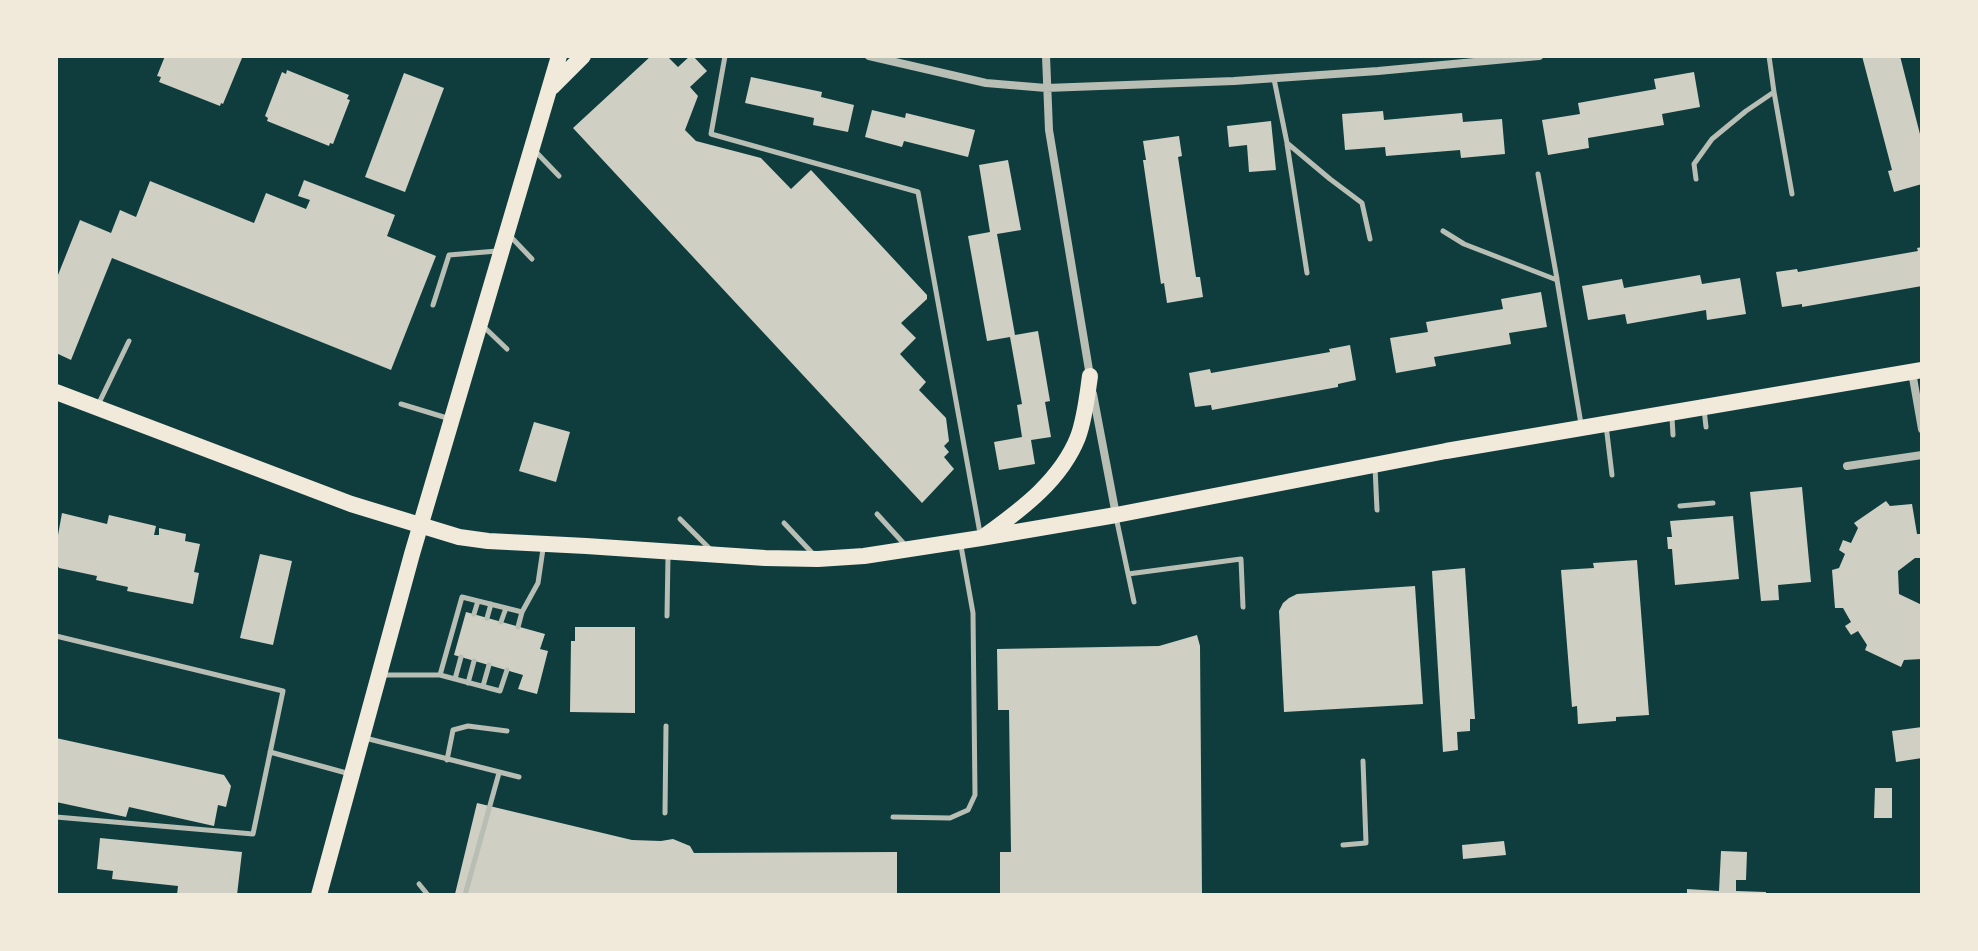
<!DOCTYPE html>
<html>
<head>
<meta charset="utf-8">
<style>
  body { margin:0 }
  #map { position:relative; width:1978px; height:951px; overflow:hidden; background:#0f3d3e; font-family:"Work Sans",sans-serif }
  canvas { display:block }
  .frame { position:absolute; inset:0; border:58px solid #f1e9da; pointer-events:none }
</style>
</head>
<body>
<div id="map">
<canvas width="1978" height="951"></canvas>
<div class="frame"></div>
</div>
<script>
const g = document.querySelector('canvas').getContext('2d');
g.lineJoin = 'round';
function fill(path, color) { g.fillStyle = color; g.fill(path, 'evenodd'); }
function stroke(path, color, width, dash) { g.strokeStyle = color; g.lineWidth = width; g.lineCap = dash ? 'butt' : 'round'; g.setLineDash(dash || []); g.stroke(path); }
const building = new Path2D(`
  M 165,56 L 240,56 L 242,58 L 223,104 L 221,103 L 220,106 L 159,82 L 161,77 L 157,76 Z
  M 651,56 L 667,56 L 678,67 L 690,56 L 693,56 L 707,71 L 690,87 L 698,96 L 685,130 L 696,141 L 761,158 L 791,189 L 811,170 L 927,295 L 927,299 L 901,323 L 916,338 L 900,354 L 926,382 L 919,390 L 946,418 L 949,441 L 944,446 L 949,452 L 944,457 L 954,469 L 922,503 L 573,128 Z
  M 1862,56 L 1900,56 L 1922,142 L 1922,184 L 1894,192 L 1888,171 L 1892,170 Z
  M 287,70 L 349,95 L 347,99 L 350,100 L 333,144 L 330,143 L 329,146 L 267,121 L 268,118 L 265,116 L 282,72 L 286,74 Z
  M 1694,72 L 1700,107 L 1662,114 L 1664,125 L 1588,138 L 1589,148 L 1548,155 L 1542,120 L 1580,114 L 1578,103 L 1656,89 L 1654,79 Z
  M 404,73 L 444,88 L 405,192 L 365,177 Z
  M 751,77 L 822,92 L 821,97 L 854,105 L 848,132 L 813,125 L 814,118 L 745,103 Z
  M 872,110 L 905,118 L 906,113 L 975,130 L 968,157 L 904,141 L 902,147 L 865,137 Z
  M 1383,111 L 1384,120 L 1462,113 L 1463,122 L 1502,119 L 1505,154 L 1461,158 L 1460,150 L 1386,156 L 1385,147 L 1345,150 L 1342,114 Z
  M 1271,121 L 1276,170 L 1249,172 L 1247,145 L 1229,147 L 1227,126 Z
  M 1179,136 L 1182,156 L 1178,157 L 1196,277 L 1200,277 L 1203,297 L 1167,303 L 1164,283 L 1161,284 L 1143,160 L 1146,160 L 1143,141 Z
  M 1008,160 L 1021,230 L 997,234 L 1015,335 L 1038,331 L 1050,401 L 1045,402 L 1051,437 L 1031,440 L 1035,464 L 999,470 L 994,442 L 1022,437 L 1017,405 L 1022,404 L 1010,337 L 987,341 L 968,236 L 990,232 L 979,165 Z
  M 304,180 L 395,215 L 387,236 L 436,256 L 391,370 L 112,258 L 71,360 L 56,353 L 56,280 L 80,220 L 111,233 L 120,210 L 136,217 L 150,181 L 254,223 L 266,193 L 306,209 L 310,200 L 298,196 Z
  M 1922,247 L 1922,286 L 1802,307 L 1802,304 L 1782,307 L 1776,272 L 1797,269 L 1798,272 L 1918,251 L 1917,248 Z
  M 1700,275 L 1702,284 L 1740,278 L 1746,314 L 1707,320 L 1706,310 L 1627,324 L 1625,314 L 1588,320 L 1582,286 L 1622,279 L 1624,288 Z
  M 1541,292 L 1547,327 L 1509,333 L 1511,344 L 1434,357 L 1436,366 L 1396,373 L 1390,338 L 1428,332 L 1426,322 L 1503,309 L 1501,299 Z
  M 1350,345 L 1356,380 L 1338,384 L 1338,387 L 1212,410 L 1211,405 L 1195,407 L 1189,373 L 1210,369 L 1211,373 L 1330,352 L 1329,349 Z
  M 534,422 L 570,432 L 556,482 L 519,471 Z
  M 1802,487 L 1811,582 L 1778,585 L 1779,600 L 1761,601 L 1750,492 Z
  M 1886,501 L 1890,506 L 1912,504 L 1917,534 L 1922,534 L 1922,558 L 1915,558 L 1898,571 L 1899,594 L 1922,605 L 1922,659 L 1904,660 L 1901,667 L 1865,650 L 1867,645 L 1858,631 L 1851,635 L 1845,626 L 1851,622 L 1843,608 L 1835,608 L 1832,570 L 1839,568 L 1845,554 L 1839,550 L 1843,540 L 1851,543 L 1858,528 L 1854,523 Z
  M 62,513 L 107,524 L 109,515 L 156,526 L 154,535 L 159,535 L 159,528 L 186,534 L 185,541 L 200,544 L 194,572 L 199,573 L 193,604 L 127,591 L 128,587 L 96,580 L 97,576 L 59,568 L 56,563 L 56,546 Z
  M 1733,516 L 1739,579 L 1675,585 L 1672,549 L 1668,549 L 1667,537 L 1672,537 L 1670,521 Z
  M 260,554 L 292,561 L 273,645 L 240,638 Z
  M 1637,560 L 1649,715 L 1616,717 L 1616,721 L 1578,724 L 1577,706 L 1572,707 L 1561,570 L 1594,568 L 1593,563 Z
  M 1465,568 L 1475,719 L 1470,719 L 1470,731 L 1457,732 L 1458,750 L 1443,752 L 1432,571 Z
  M 1415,586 L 1423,704 L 1284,712 L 1279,611 L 1283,603 L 1289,598 L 1297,594 Z
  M 466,612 L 545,634 L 540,649 L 548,651 L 537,694 L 518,689 L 523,675 L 454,655 Z
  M 575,627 L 635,627 L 635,713 L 570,712 L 571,641 L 575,641 Z
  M 1197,635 L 1200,646 L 1202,895 L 1000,895 L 1000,852 L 1011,852 L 1009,710 L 998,710 L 997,649 L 1159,646 Z
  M 1922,727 L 1922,758 L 1896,762 L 1892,731 Z
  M 56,738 L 224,775 L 231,786 L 226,807 L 218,805 L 214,826 L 129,807 L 126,817 L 56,802 Z
  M 1875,788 L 1892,788 L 1892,818 L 1874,818 Z
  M 477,803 L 632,840 L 661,841 L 673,839 L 690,846 L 694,853 L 897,852 L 897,895 L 458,895 L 455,894 Z
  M 100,838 L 242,852 L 237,895 L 177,895 L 178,886 L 112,879 L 113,871 L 97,869 Z
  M 1504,841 L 1506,855 L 1463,859 L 1462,845 Z
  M 1721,851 L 1747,852 L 1746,880 L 1736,880 L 1736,891 L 1766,892 L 1766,895 L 1687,895 L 1687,889 L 1719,891 Z`);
const service = new Path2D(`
  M 725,56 L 711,134 L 918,192 L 980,533
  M 1274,79 L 1287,143 L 1330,179 L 1362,203 L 1370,239
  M 1774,92 L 1792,194
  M 1287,144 L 1307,273
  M 536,152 L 559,176
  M 1538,174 L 1557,279
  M 1696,179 L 1694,164 L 1712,139 L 1746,111 L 1774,92 L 1769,56
  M 1443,231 L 1464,244 L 1557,280 L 1581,424
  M 511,237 L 532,259
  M 433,305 L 449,255 L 497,251
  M 484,327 L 507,349
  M 401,404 L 447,418
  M 98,405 L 129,341
  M 1704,409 L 1706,427
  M 1672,418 L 1673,435
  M 1606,425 L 1612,475
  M 1375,467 L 1377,510
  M 1680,506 L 1713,503
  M 877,514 L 906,546
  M 1116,517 L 1134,602
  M 680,519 L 710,549
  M 784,523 L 814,555
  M 1128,574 L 1241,559 L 1243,607
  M 474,614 L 478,601
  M 667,616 L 668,556
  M 487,618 L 491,604
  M 501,622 L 506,608
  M 518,627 L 522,612 L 538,583 L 543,549
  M 56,636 L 283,691 L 253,834 L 56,817
  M 381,675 L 440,675 L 500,691 L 507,670
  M 440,675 L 462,597 L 522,612
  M 455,679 L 461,657
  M 468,683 L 474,661
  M 483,686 L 489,665
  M 365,738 L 519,777
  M 270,752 L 350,774
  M 447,760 L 453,730 L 468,726 L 507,731
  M 665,813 L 666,726
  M 893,817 L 950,818 L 968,810 L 975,795 L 973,613 L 961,546
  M 1343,845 L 1366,843 L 1363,761
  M 419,884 L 428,895
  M 465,895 L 499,773`);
const minor = new Path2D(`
  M 869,56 L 986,83 L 1046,88 L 1234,81 L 1378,71 L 1539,56
  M 1046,56 L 1049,130 L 1090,376
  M 1912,372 L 1922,429
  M 1093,394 L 1116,515
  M 1847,466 L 1922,455`);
const secondary = new Path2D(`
  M 56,392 L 351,504 L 459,537 L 488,541 L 586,546 L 765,558 L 818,559 L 864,556 L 981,538 L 1116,515 L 1446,451 L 1922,370
  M 986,535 C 1022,509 1061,480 1078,437 C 1085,418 1087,397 1090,376`);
const primary = new Path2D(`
  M 552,87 L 583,56
  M 319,895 L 412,554 L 559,56`);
fill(building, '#cfcfc3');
stroke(service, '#b8beb3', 5);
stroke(minor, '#b8beb3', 8);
stroke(secondary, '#f1e9da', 16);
stroke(primary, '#f1e9da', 16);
</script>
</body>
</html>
